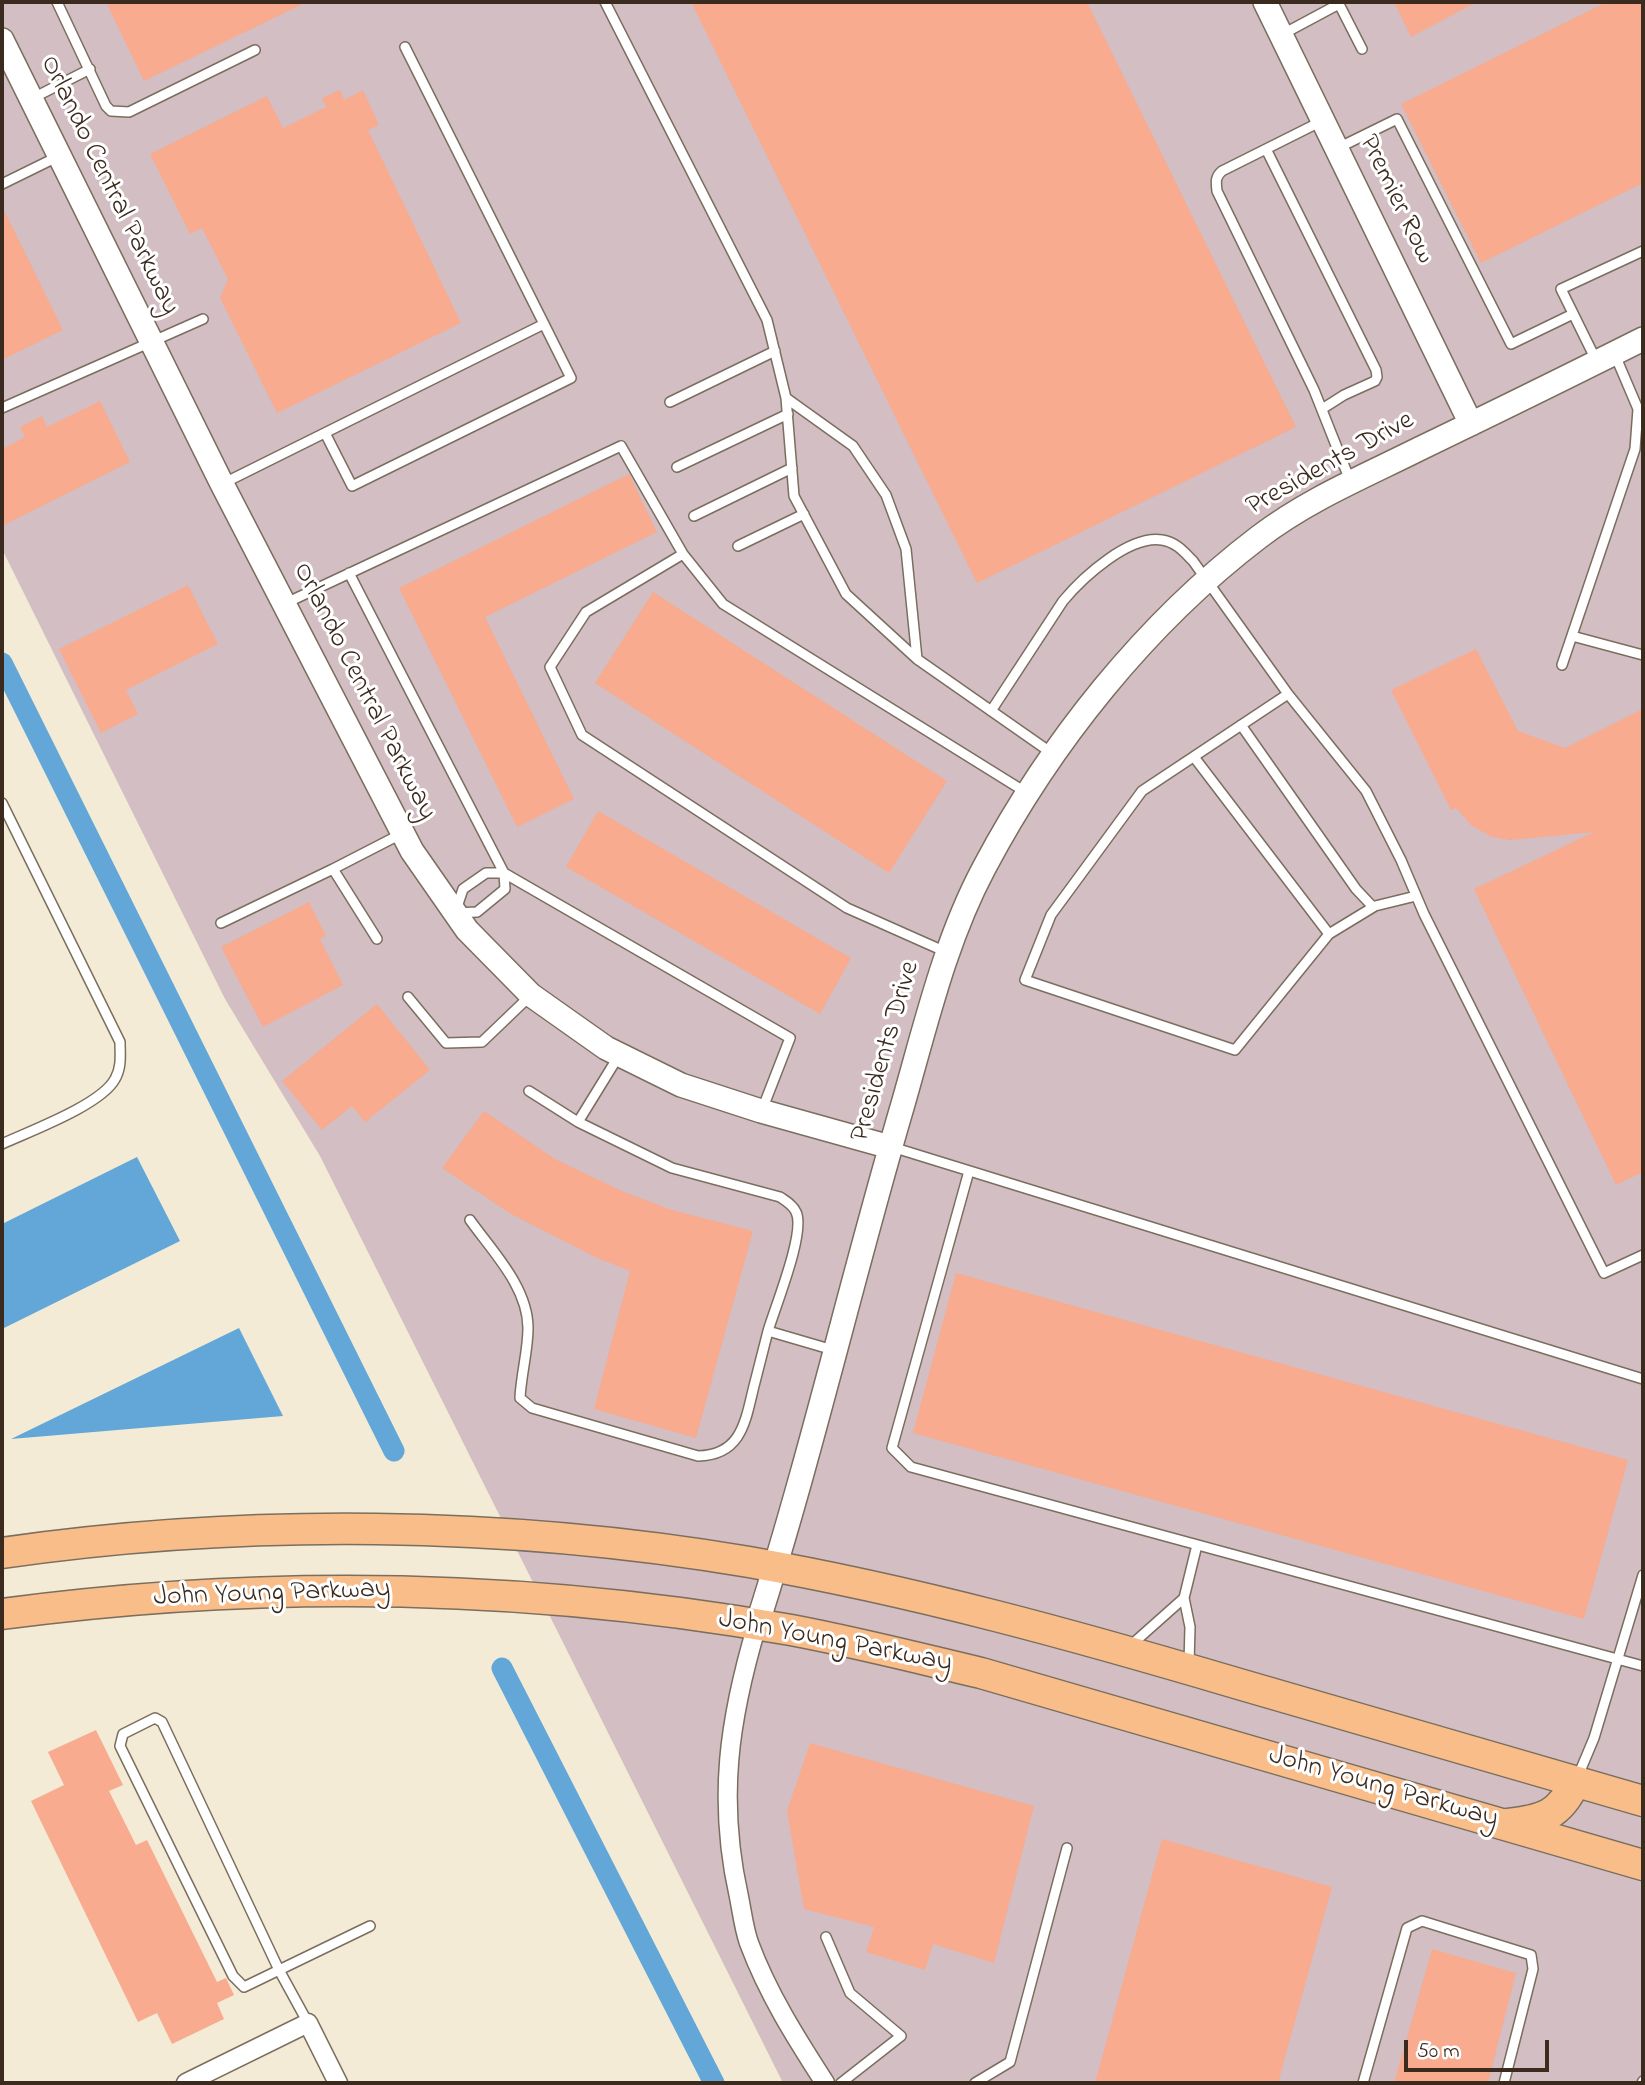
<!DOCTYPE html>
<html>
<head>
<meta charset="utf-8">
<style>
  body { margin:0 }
  #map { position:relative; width:1645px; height:2085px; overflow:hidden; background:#f3ebd6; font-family:"Indie Flower",sans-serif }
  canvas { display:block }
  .frame { position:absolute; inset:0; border:4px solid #3b2a1e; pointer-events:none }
  .scale { position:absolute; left:1404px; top:2040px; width:145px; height:32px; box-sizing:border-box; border:4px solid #3b2a1e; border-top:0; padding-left:9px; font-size:21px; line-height:24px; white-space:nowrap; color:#3b2a1e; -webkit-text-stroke:5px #fff; paint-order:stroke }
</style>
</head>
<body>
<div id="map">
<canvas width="1645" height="2085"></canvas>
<div class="frame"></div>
<div class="scale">50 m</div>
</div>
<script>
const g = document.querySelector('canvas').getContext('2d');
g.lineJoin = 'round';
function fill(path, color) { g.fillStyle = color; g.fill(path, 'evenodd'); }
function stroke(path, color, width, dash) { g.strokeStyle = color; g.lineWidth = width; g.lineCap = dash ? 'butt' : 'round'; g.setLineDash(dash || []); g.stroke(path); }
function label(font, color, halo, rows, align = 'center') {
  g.font = font + ' "Indie Flower",sans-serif'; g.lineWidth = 6; g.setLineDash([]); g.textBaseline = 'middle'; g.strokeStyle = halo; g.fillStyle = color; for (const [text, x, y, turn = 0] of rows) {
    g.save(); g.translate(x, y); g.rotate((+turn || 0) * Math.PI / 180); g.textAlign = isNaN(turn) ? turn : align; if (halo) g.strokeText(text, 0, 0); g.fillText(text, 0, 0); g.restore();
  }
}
const industrial = new Path2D(`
  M 2,2 L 1643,2 L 1643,2083 L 783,2083 L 320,1156 L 225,999 L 2,549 Z`);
const water = new Path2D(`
  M 137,1157 L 180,1241 L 2,1329 L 2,1224 Z
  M 239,1328 L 283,1416 L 11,1439 Z`);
const canal = new Path2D(`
  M 2,663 L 394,1451
  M 502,1668 L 714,2083`);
const building = new Path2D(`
  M 106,2 L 307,2 L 144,81 Z
  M 691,2 L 1087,2 L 1296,427 L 977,583 Z
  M 1394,2 L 1477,2 L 1411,37 Z
  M 1607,2 L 1643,2 L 1643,183 L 1481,263 L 1401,104 Z
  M 340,90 L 344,100 L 363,90 L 379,125 L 368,130 L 461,323 L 277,413 L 220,298 L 228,279 L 202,228 L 190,234 L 150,154 L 267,96 L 283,128 L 326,107 L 322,98 Z
  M 2,206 L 63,330 L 2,360 Z
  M 100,401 L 130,462 L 2,526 L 2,449 L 25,437 L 20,427 L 42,416 L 47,427 Z
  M 629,474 L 657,532 L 485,617 L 574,799 L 517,827 L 399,588 Z
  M 188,585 L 218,644 L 126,690 L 138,714 L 101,733 L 59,649 Z
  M 653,592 L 947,781 L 889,873 L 595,683 Z
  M 1476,649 L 1518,731 L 1565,748 L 1643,709 L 1643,1172 L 1616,1185 L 1474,889 L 1594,832 L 1510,840 L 1492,837 L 1472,826 L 1456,808 L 1451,810 L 1391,690 Z
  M 598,811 L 851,958 L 820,1014 L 566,867 Z
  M 309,902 L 326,936 L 320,939 L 343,985 L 263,1027 L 221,947 Z
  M 377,1004 L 430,1070 L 365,1122 L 352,1106 L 322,1130 L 282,1081 Z
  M 484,1111 L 555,1159 L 624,1192 L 672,1210 L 753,1231 L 696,1438 L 594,1409 L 630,1271 L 595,1257 L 511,1214 L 442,1168 Z
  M 956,1273 L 1628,1460 L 1584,1619 L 913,1433 Z
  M 96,1730 L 123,1785 L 109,1791 L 136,1845 L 147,1840 L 217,1982 L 226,1978 L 234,1995 L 217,2003 L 224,2019 L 172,2044 L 157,2013 L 138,2022 L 31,1801 L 64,1785 L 48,1752 Z
  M 810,1743 L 1034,1806 L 994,1963 L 933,1944 L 925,1970 L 866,1952 L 874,1927 L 804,1909 L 787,1811 Z
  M 1162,1839 L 1332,1887 L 1278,2083 L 1095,2083 Z
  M 1432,1949 L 1516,1973 L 1488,2083 L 1394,2083 Z`);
const service = new Path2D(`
  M 57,2 L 106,106 L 111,111 L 129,112 L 255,50
  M 605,2 L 767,320 L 786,398 L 794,496 L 846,594 L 917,659 L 1053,754
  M 1339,4 L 1362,49
  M 1283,34 L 1339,4 L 1338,2
  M 405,47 L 544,324
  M 33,98 L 90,69
  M 1322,121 L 1222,171 C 1215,177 1216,182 1217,191 L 1314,390 L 1351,483
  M 1338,148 L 1397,119 L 1511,344 L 1573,314
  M 1266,149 L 1376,370 L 1377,377 L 1375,381 L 1344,395 L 1322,409
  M 2,184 L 59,156
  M 1596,360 L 1561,289 L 1643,251
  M 786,398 L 853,446 L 886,495 L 906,549 L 917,659
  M 670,402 L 775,351
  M 2,408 L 203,319
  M 677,467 L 788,414
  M 224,483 L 544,324 L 571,378 L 352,486 L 325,433
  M 694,516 L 792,468
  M 738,546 L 804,514
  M 683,554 L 586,612 L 550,667 L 582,735 L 847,908 L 946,952
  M 349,573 L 504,873 L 790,1038 L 762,1110
  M 286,603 L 621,446 L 683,554 L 723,604 L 1027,793
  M 1572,636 L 1643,655
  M 1562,665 L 1635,449 L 1638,409 L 1615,355
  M 1288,694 L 1142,791 L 1051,915 L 1025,980 L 1235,1050 L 1329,934 L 1375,906 L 1416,896
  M 991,711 L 1063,601 C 1083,577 1129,535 1162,540 C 1176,542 1184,552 1193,561 L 1288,694 L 1366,791 L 1401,860 L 1424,914 L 1604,1273 L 1643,1255
  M 1241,725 L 1356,889 L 1373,907
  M 1194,757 L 1329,934
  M 2,803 L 120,1042 C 120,1054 122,1067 115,1079 C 101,1105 30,1131 2,1144
  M 486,873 L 504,873 L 505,889 L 477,912 L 455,913 L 463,889 Z
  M 221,923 L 333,869
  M 377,939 L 333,869 L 401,834
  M 408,997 L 446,1043 L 482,1042 L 530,996
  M 618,1057 L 578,1122 L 672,1168 L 780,1197 C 786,1201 793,1205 796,1212 C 806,1232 775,1307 768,1331
  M 529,1091 L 578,1122
  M 892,1147 L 1643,1379
  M 969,1171 L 892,1448 L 911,1467 L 1643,1666
  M 470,1220 C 492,1251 528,1287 528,1328 C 528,1351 521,1375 520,1398 L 532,1408 L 698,1456 C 740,1455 745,1424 753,1390 C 758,1371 763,1351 768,1331 L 833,1350
  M 1130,1646 L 1184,1598
  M 1189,1663 L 1190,1627 L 1184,1598 L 1197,1545
  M 1578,1776 L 1594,1738 L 1643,1575
  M 826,1937 L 850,1993 L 901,2036 L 841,2083
  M 308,2023 L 279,1970 L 171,1741 L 162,1722 L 155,1718 L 123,1734 L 120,1746 L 233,1976 L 244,1987 L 370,1926
  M 975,2083 L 1010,2062 L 1067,1848
  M 1363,2083 L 1407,1928 L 1422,1921 L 1531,1955 L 1533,1969 L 1504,2083
  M 1642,2083 L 1643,2081`);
const minor = new Path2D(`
  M 757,1625 C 729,1719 717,1799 739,1897 C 742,1912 744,1929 749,1943 C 768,1994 796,2038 825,2083
  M 186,2083 L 308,2023 L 338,2083`);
const tertiary = new Path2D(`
  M 1265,2 L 1471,424
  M 2,40 L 222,484 L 412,851 L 467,930 L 531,995 L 606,1048 L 681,1085 L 761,1111 L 890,1147
  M 757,1625 C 812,1453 852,1277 903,1104 C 926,1024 945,941 984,868 C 1050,743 1146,623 1259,537 C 1307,500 1365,476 1419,449 C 1494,413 1569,376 1643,339`);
const trunk = new Path2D(`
  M 2,1553 C 246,1518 506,1521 749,1562 C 915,1591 1077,1636 1239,1684 C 1374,1723 1508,1762 1643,1801
  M 2,1614 C 264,1579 530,1584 791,1630 C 855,1642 918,1658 981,1673 L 1643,1865
  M 1508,1824 C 1543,1820 1560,1815 1575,1782`);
const streetNames = [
  ["Orlando Central Parkway",108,186,64],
  ["Premier Row",1395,200,64],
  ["Presidents Drive",1331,465,-29],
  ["Orlando Central Parkway",363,692,63],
  ["Presidents Drive",887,1052,-74],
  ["John Young Parkway",272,1595,-2],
  ["John Young Parkway",835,1643,11],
  ["John Young Parkway",1383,1789,16]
];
fill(industrial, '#d2bec3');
fill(water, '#62a7d7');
stroke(canal, '#62a7d7', 21);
fill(building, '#f8ab8e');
stroke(service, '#7b6e5e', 12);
stroke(minor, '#7b6e5e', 21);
stroke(tertiary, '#7b6e5e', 26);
stroke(trunk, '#7b6e5e', 33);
stroke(service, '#fff', 9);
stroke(minor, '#fff', 18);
stroke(tertiary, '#fff', 23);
stroke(trunk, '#f8bd89', 30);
label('28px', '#3b2a1e', '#fff', streetNames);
</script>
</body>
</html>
